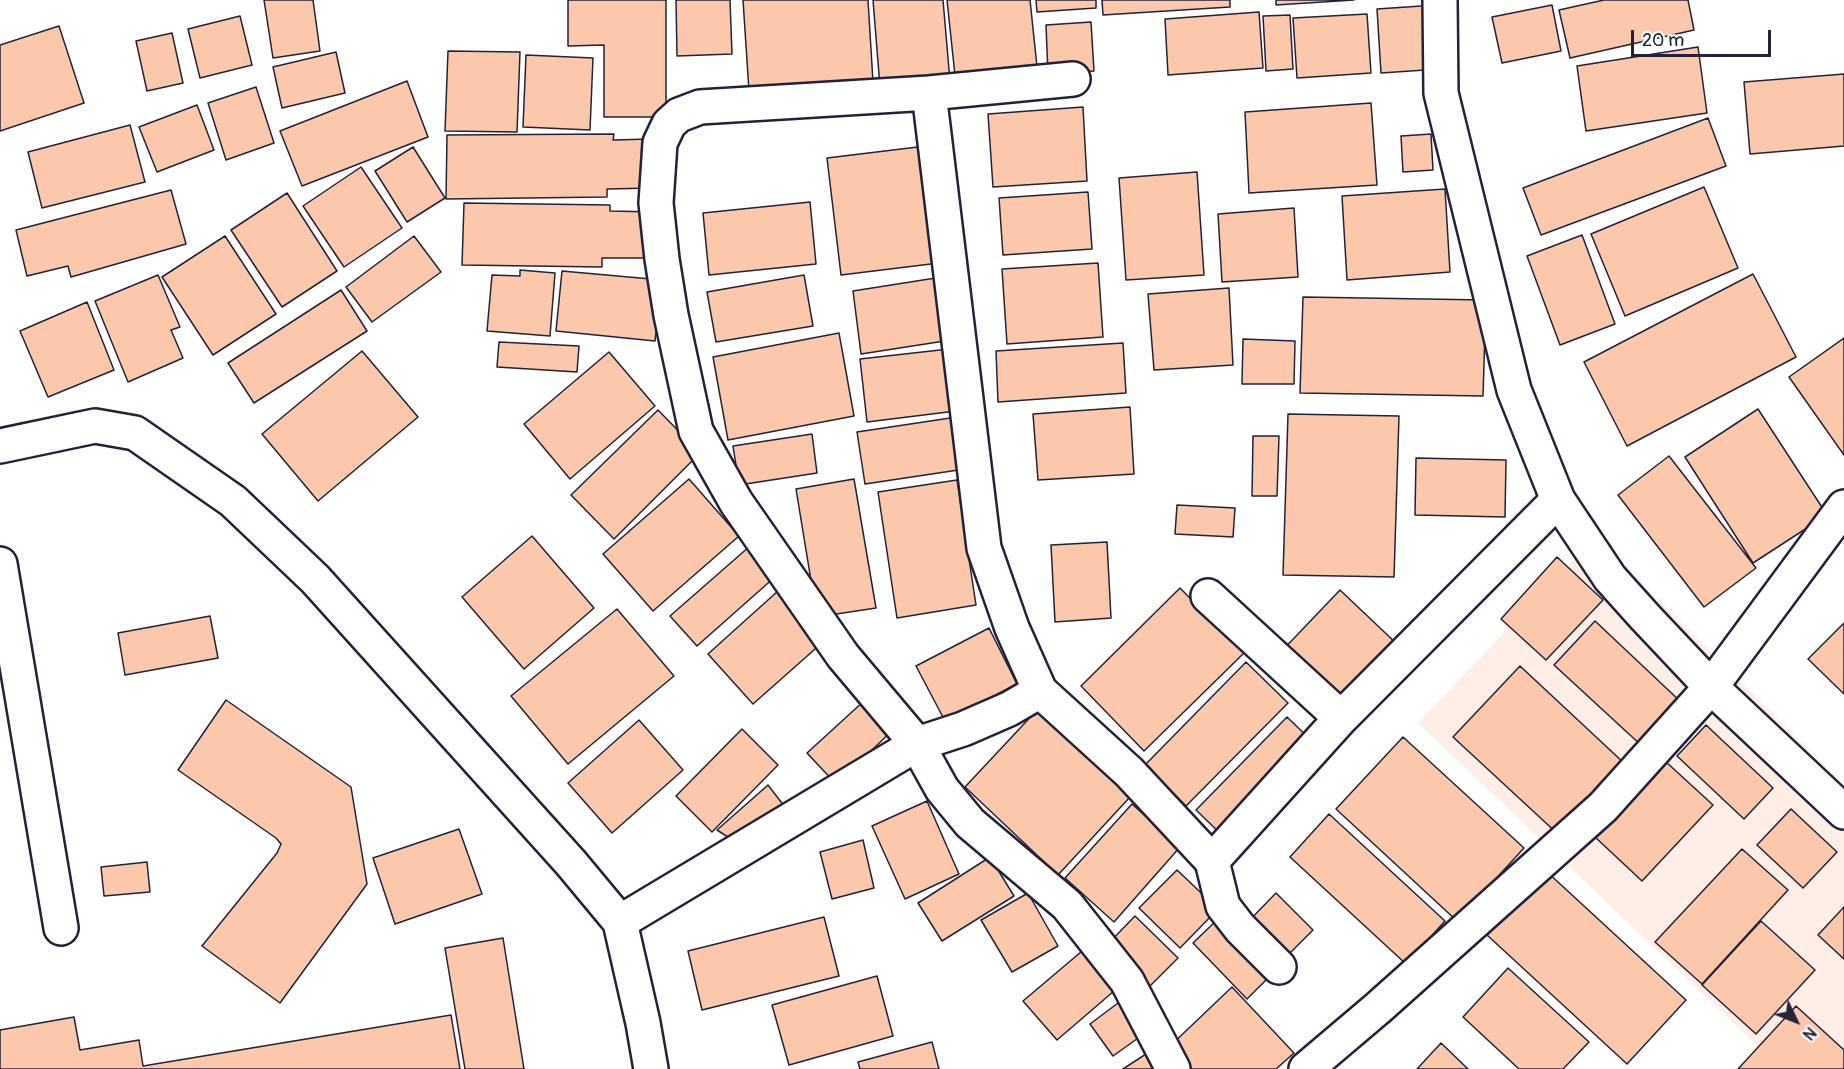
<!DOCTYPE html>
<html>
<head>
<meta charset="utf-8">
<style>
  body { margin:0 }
  #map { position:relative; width:1844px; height:1069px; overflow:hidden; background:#fff; font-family:Pangolin,sans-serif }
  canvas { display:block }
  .north { position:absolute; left:1766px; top:991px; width:60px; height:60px; -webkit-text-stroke:4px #fff; paint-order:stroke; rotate:133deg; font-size:16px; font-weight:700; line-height:24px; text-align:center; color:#22223b }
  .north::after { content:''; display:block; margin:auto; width:21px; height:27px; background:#22223b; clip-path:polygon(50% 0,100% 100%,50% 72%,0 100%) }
  .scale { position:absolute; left:1631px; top:30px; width:140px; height:27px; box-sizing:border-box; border:3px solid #22223b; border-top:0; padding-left:8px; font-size:18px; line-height:21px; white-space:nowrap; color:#22223b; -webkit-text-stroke:4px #fff; paint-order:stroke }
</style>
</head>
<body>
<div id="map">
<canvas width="1844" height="1069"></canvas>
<div class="north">N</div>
<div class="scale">20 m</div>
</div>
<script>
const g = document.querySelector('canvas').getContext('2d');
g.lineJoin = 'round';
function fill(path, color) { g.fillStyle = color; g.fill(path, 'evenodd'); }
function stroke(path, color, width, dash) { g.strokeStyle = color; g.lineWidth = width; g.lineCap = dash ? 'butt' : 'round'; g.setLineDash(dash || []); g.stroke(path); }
const built = new Path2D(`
  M 1595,537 L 1844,785 L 1844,1069 L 1782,1069 L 1418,723 Z`);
const building = new Path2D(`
  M 264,0 L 313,0 L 320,51 L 273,58 Z
  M 568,0 L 666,0 L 666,117 L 604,117 L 604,45 L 568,46 Z
  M 676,0 L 730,0 L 732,54 L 677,56 Z
  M 743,0 L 868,0 L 873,82 L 749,91 Z
  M 873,0 L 943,0 L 950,81 L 880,87 Z
  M 947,0 L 1030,0 L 1038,76 L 956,85 Z
  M 1036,0 L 1096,0 L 1096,8 L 1037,12 Z
  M 1102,0 L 1230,0 L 1230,7 L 1103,15 Z
  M 1276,0 L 1354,0 L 1276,5 Z
  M 1604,0 L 1688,0 L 1694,30 L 1570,58 L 1559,10 Z
  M 1436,5 L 1440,69 L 1381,73 L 1377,9 Z
  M 1552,5 L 1561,51 L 1502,63 L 1492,17 Z
  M 1259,12 L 1263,68 L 1168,75 L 1165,19 Z
  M 1367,14 L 1371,73 L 1297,78 L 1293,18 Z
  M 1290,15 L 1293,69 L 1266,71 L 1263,16 Z
  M 240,16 L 252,65 L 200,78 L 188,29 Z
  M 1091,22 L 1094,71 L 1048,74 L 1046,25 Z
  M 59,26 L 84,103 L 0,131 L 0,45 Z
  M 172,33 L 183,83 L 147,91 L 136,41 Z
  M 1698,47 L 1707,113 L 1586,131 L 1577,66 Z
  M 448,51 L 520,52 L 517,132 L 445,131 Z
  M 336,52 L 345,93 L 282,108 L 273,67 Z
  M 526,55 L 593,58 L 590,130 L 523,127 Z
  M 1844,74 L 1844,146 L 1750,154 L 1744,82 Z
  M 407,81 L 428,137 L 302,186 L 280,131 Z
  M 256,87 L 274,143 L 226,160 L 208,103 Z
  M 1371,103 L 1377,185 L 1249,193 L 1245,112 Z
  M 197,105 L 214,150 L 157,172 L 139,127 Z
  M 1083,107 L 1087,181 L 993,187 L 988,114 Z
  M 1708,118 L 1726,166 L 1541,235 L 1523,188 Z
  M 130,125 L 145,182 L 42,208 L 28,152 Z
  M 614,134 L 613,140 L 652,139 L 653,188 L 607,189 L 607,197 L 446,199 L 447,135 Z
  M 1431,134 L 1433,170 L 1403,172 L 1401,136 Z
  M 926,146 L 939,263 L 841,275 L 827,158 Z
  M 413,147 L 445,198 L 407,222 L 375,171 Z
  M 361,167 L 402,228 L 344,267 L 303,206 Z
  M 1197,172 L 1204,275 L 1126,280 L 1119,178 Z
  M 1704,187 L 1738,268 L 1625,316 L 1591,234 Z
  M 1445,189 L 1450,272 L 1347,280 L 1342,196 Z
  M 171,190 L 186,244 L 71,277 L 68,266 L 27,276 L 16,230 Z
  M 1088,192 L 1092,249 L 1003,255 L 999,198 Z
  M 287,193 L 337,271 L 282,307 L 231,230 Z
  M 810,202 L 816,264 L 709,275 L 703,213 Z
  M 464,203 L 610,205 L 610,211 L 656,212 L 654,258 L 602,258 L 602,267 L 462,265 Z
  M 1294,208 L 1298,277 L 1222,282 L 1218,214 Z
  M 1582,235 L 1615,324 L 1560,345 L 1527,256 Z
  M 225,236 L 276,314 L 213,355 L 162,277 Z
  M 414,236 L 441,272 L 372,322 L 346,287 Z
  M 1098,263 L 1103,337 L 1007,344 L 1002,269 Z
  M 520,270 L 555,273 L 550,336 L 487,331 L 492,275 L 520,276 Z
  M 562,271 L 662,280 L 655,341 L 556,331 Z
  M 1753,274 L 1796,357 L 1627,446 L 1584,362 Z
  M 158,275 L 180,327 L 171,330 L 183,358 L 128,382 L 95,301 Z
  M 804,275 L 813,326 L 716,342 L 707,292 Z
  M 942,277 L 951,340 L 861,354 L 853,291 Z
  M 1229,288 L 1233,365 L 1154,370 L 1148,294 Z
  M 341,290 L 367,331 L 254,403 L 228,363 Z
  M 1303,297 L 1486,300 L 1483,396 L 1300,393 Z
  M 87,302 L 114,370 L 48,397 L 20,331 Z
  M 839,333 L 854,416 L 728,440 L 713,357 Z
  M 1844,338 L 1844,455 L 1789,377 Z
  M 1243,339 L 1295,341 L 1294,384 L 1242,384 Z
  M 499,342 L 579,346 L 577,372 L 497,367 Z
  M 1123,343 L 1126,393 L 998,402 L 996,351 Z
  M 949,349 L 956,411 L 867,422 L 860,359 Z
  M 362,351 L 418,417 L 318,501 L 262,434 Z
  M 609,352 L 655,406 L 570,479 L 524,424 Z
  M 1130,407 L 1134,474 L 1038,480 L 1033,414 Z
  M 1758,409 L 1827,515 L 1753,563 L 1685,457 Z
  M 658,410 L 700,453 L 614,539 L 571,495 Z
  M 1288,414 L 1399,416 L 1394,577 L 1283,575 Z
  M 957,417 L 965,469 L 865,484 L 857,432 Z
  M 812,434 L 817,473 L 739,485 L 733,446 Z
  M 1253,436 L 1279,436 L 1277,496 L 1252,496 Z
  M 1669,456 L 1756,568 L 1704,607 L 1618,495 Z
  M 1416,458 L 1506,460 L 1505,517 L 1415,515 Z
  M 689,479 L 739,536 L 653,611 L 603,554 Z
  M 854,479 L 876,608 L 817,617 L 796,489 Z
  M 957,480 L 976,605 L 897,618 L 878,492 Z
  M 1177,505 L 1235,508 L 1233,537 L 1175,534 Z
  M 532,536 L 594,608 L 524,669 L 462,597 Z
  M 1107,542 L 1111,618 L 1055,622 L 1051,545 Z
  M 750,546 L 776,576 L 697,646 L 670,616 Z
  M 1557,557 L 1603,600 L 1546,660 L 1501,619 Z
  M 1180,588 L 1244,653 L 1144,751 L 1081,686 Z
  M 1340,590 L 1398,645 L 1336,711 L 1277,656 Z
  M 778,591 L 823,642 L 753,704 L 708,654 Z
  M 617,609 L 674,676 L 568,764 L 511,696 Z
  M 210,616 L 218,658 L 125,675 L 118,633 Z
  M 1595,621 L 1682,703 L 1642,746 L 1554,665 Z
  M 1844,623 L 1844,694 L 1808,659 Z
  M 989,628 L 1017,684 L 945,721 L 916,666 Z
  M 1246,662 L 1288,703 L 1186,806 L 1145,765 Z
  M 1520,666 L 1625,764 L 1560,836 L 1453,737 Z
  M 226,700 L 351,787 L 367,884 L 280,1003 L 202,946 L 277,853 L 281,844 L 276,838 L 178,770 Z
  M 865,700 L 893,730 L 836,784 L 807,753 Z
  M 1037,710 L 1130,797 L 1058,875 L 965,787 Z
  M 1287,717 L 1315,744 L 1225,838 L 1196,810 Z
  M 639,720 L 683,770 L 612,833 L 568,783 Z
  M 1706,725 L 1773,788 L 1744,819 L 1677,756 Z
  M 742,729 L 778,765 L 712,832 L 676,796 Z
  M 1403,737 L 1524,848 L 1457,921 L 1336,809 Z
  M 1665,761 L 1713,805 L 1642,881 L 1595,837 Z
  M 768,785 L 788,811 L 737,843 L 717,830 Z
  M 927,801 L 959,874 L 905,899 L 872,826 Z
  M 1132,804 L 1180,847 L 1114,922 L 1065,878 Z
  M 1791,809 L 1837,852 L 1803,888 L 1757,845 Z
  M 1329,814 L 1445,921 L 1406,964 L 1290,857 Z
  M 459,829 L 482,894 L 395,924 L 373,858 Z
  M 863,840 L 874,888 L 832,899 L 820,852 Z
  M 1742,849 L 1788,890 L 1702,984 L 1655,942 Z
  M 990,857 L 1014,896 L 942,941 L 918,903 Z
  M 147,862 L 150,892 L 104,896 L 101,867 Z
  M 1177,870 L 1218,909 L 1180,948 L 1139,908 Z
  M 1546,871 L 1686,1000 L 1627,1064 L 1487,935 Z
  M 1028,893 L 1058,946 L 1012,972 L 981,920 Z
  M 1276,893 L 1313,930 L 1281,962 L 1244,926 Z
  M 1844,907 L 1844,959 L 1818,935 Z
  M 1135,916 L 1178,958 L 1148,988 L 1106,946 Z
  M 824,917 L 839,976 L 702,1010 L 688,951 Z
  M 1220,917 L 1274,972 L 1247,999 L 1193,943 Z
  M 1761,921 L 1815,970 L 1756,1034 L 1702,985 Z
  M 503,938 L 524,1069 L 465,1069 L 445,948 Z
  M 1088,946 L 1121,985 L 1057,1040 L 1023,1001 Z
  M 1508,968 L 1589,1042 L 1563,1069 L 1519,1069 L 1463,1017 Z
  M 877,976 L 893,1036 L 789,1065 L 772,1005 Z
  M 1232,987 L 1294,1053 L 1276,1069 L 1187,1069 L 1168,1048 Z
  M 1118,1003 L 1141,1036 L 1113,1056 L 1090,1024 Z
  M 1796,1006 L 1844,1050 L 1844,1069 L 1738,1069 Z
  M 451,1015 L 460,1069 L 0,1069 L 0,1030 L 74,1017 L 80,1050 L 139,1040 L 143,1066 Z
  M 932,1042 L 939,1069 L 860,1069 L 858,1062 Z
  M 1441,1043 L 1468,1069 L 1417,1069 Z
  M 1146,1054 L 1156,1069 L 1123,1069 Z`);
const minor = new Path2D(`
  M 1073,79 L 929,93 L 984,548 L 1012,628 L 1040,691 L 1129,772 L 1212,861 L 1223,906 L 1240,928 L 1279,967
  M 929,93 L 700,107 L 679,115 L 669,124 L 660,143 L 656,203 L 662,259 L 671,315 L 696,431 L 736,502 L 843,656 L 917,744 L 963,729 L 1009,709 L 1040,691
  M 0,446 L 95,426 L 135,433 L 233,501 L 315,579 L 571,863 L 620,922 L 643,1023 L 651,1069
  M 0,564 L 61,928
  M 1208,596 L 1341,718
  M 1212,861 L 1341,718 L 1558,500
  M 620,922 L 917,744 L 942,789 L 970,823 L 1067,905 L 1127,981 L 1173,1069
  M 1306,1069 L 1378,1008 L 1603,807 L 1711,687 L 1844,507`);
const tertiary = new Path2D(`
  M 1440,0 L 1441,93 L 1514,390 L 1558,500 L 1610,578 L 1645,617 L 1711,687 L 1844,812`);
fill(built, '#feeee6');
fill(building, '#fbc8ac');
stroke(building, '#22223b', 1.5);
stroke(minor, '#22223b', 38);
stroke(tertiary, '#22223b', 38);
stroke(minor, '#fff', 33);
stroke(tertiary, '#fff', 33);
</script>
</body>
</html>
